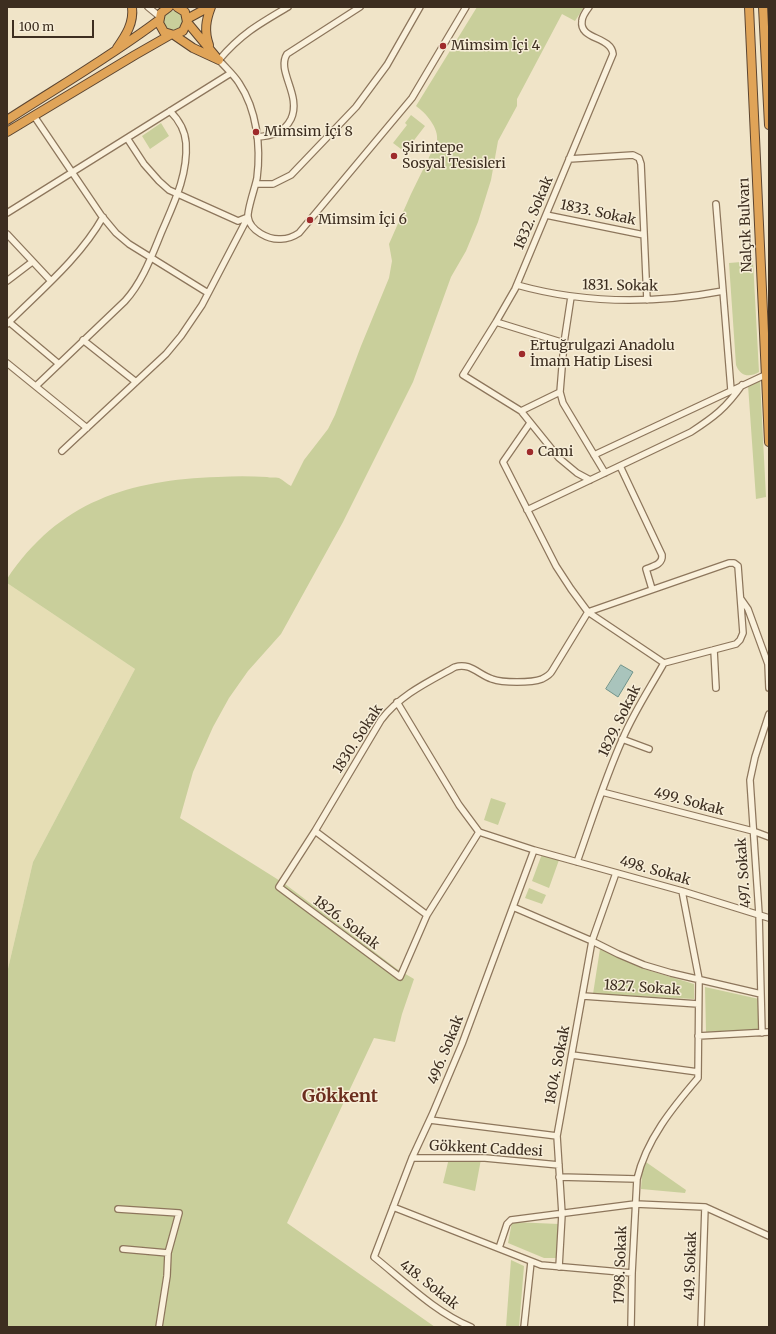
<!DOCTYPE html>
<html>
<head>
<meta charset="utf-8">
<style>
  body { margin:0 }
  #map { position:relative; width:776px; height:1334px; overflow:hidden; background:#f0e4c8; font-family:Merriweather,serif }
  canvas { display:block }
  .frame { position:absolute; inset:0; border:8px solid #3d2e20; pointer-events:none }
  .scale { position:absolute; left:12px; top:20px; width:82px; height:18px; box-sizing:border-box; border:2px solid #3d2e20; border-top:0; padding-left:5px; font-size:12px; line-height:14px; white-space:nowrap; color:#3d2e20; -webkit-text-stroke:3px #f7eed8; paint-order:stroke }
</style>
</head>
<body>
<div id="map">
<canvas width="776" height="1334"></canvas>
<div class="frame"></div>
<div class="scale">100 m</div>
</div>
<script>
const g = document.querySelector('canvas').getContext('2d');
g.lineJoin = 'round';
function fill(path, color) { g.fillStyle = color; g.fill(path, 'evenodd'); }
function stroke(path, color, width, dash) { g.strokeStyle = color; g.lineWidth = width; g.lineCap = dash ? 'butt' : 'round'; g.setLineDash(dash || []); g.stroke(path); }
function label(font, color, halo, rows, align = 'center') {
  g.font = font + ' Merriweather,serif'; g.lineWidth = 3; g.setLineDash([]); g.textBaseline = 'middle'; g.strokeStyle = halo; g.fillStyle = color; for (const [text, x, y, turn = 0] of rows) {
    g.save(); g.translate(x, y); g.rotate((+turn || 0) * Math.PI / 180); g.textAlign = isNaN(turn) ? turn : align; if (halo) g.strokeText(text, 0, 0); g.fillText(text, 0, 0); g.restore();
  }
}
const farmland = new Path2D(`
  M 7,583 L 135,669 L 33,862 L 7,973 Z`);
const green = new Path2D(`
  M 477,7 L 584,7 L 575,21 L 562,14 L 517,99 L 517,106 L 498,141 L 491,180 L 478,222 L 466,251 L 451,277 L 413,382 L 343,522 L 281,634 L 248,671 L 229,698 L 213,727 L 193,772 L 180,818 L 285,884 L 397,969 L 414,979 L 402,1014 L 395,1042 L 374,1038 L 287,1223 L 435,1327 L 7,1327 L 7,973 L 33,862 L 135,669 L 7,583 L 7,579 C 59,501 129,480 218,477 C 234,476 250,476 267,477 C 270,478 275,477 279,478 C 283,480 287,484 291,486 L 304,460 L 328,429 L 335,415 L 361,346 L 389,278 L 392,261 L 389,244 L 411,194 L 437,141 C 439,128 426,113 416,106 Z
  M163 21a10 10 0 1 1 20 0a10 10 0 1 1-20 0Z
  M 411,115 L 425,126 L 405,152 L 393,143 L 407,125 L 405,123 Z
  M 161,123 L 169,136 L 150,149 L 142,136 Z
  M 753,261 L 759,372 C 749,378 740,376 736,365 L 729,263 Z
  M 760,380 L 766,497 L 756,499 L 748,385 Z
  M 491,798 L 506,803 L 498,825 L 484,820 Z
  M 542,854 L 559,860 L 549,888 L 532,881 Z
  M 529,888 L 546,895 L 542,904 L 525,898 Z
  M 600,949 L 644,969 L 694,984 L 694,999 L 593,994 Z
  M 705,987 L 759,999 L 759,1030 L 706,1032 Z
  M 450,1154 L 482,1154 L 475,1191 L 443,1183 Z
  M 643,1160 L 686,1190 L 685,1193 L 641,1189 Z
  M 512,1222 L 559,1224 L 557,1258 L 544,1258 L 508,1243 Z
  M 511,1260 L 524,1266 L 519,1327 L 506,1327 Z`);
const water = new Path2D(`
  M 621,665 L 633,672 L 618,697 L 606,689 Z`);
const minor = new Path2D(`
  M 148,7 L 159,16
  M 288,7 C 259,24 241,34 219,60 C 226,68 234,75 239,83 C 257,110 261,147 257,178 C 255,188 247,210 248,217 C 250,231 269,240 281,239 C 288,239 293,237 299,233 L 412,98 L 466,7
  M 589,7 C 586,11 582,17 582,21 C 579,40 611,36 613,54 L 515,289 L 496,322 L 463,375 L 521,411 L 559,458 L 577,473 L 590,480
  M 34,116 L 101,215 L 116,233 L 129,244 L 208,293
  M 257,137 C 271,136 284,133 291,119 C 302,95 276,71 287,54 L 360,7
  M 127,138 L 144,164 L 159,181 L 169,190 L 238,221 L 248,217
  M 569,159 L 633,155 L 639,158 L 641,164 L 647,300
  M 256,184 L 273,184 L 291,175 L 356,107 L 387,65 L 420,7
  M 716,204 L 731,390
  M 7,213 L 231,73
  M 546,215 L 644,235
  M 7,234 L 51,281
  M 7,281 L 32,262
  M 517,285 C 585,304 654,304 723,291
  M 571,297 L 564,343 L 560,392 L 563,403 L 605,473
  M 9,322 L 59,364
  M 496,322 L 564,343
  M 7,324 C 40,291 80,258 103,217
  M 83,340 L 136,382
  M 7,363 L 87,428
  M 36,386 L 125,301 C 143,281 152,255 162,231 C 174,203 188,175 186,143 C 185,130 179,120 170,111
  M 521,411 L 560,392
  M 530,423 L 503,462 L 556,566 L 571,589 L 588,612 L 664,663
  M 62,451 L 166,354 L 181,336 L 202,305 L 248,217
  M 594,455 L 765,375
  M 620,466 L 662,555 C 663,564 654,566 646,569 L 652,589
  M 527,510 L 691,432 C 714,417 726,408 742,385
  M 741,599 L 748,609 L 768,664 L 769,688
  M 714,650 L 716,688
  M 397,702 L 459,805 L 479,832 L 534,850 L 682,891 L 769,918
  M 622,739 L 649,749
  M 602,792 L 753,831 L 769,837
  M 315,831 L 381,720 C 400,695 428,682 455,667 C 470,662 479,675 492,679 C 503,683 531,683 542,679 C 546,677 550,675 552,671 L 588,612 L 729,563 L 734,563 L 738,566 L 743,633 L 740,640 L 736,644 L 664,663 C 650,688 634,712 623,738 C 605,778 592,820 577,862
  M 315,831 L 427,915 L 400,977 L 279,887 Z
  M 513,907 L 592,941 L 618,954 L 644,965 L 671,973 L 761,994
  M 427,915 L 479,832
  M 583,996 L 698,1004
  M 762,1033 L 759,914 L 750,780 L 755,757 L 769,714
  M 698,1036 L 769,1032
  M 572,1055 L 698,1072
  M 430,1120 L 557,1136
  M 412,1158 L 485,1158 L 559,1165
  M 559,1177 L 637,1179 L 632,1273 L 631,1327
  M 637,1179 C 646,1140 673,1107 698,1078 L 699,979 L 682,891
  M 393,1207 L 541,1265 L 632,1273
  M 118,1209 L 179,1213 L 168,1253 L 167,1276 L 159,1327
  M 499,1248 L 507,1224 L 511,1220 L 635,1204 L 705,1207 L 769,1236
  M 123,1249 L 168,1253
  M 559,1267 L 562,1214 L 557,1136 L 592,941 L 616,873
  M 471,1327 C 436,1313 404,1281 374,1257 L 412,1158 L 432,1115 L 462,1044 L 534,850
  M 524,1327 L 531,1262
  M 701,1327 L 705,1207`);
const highway = new Path2D(`
  M 169,7 L 161,13 L 159,23 L 164,32 L 174,35 L 183,31 L 187,22 L 185,12 L 177,7
  M 749,7 L 769,442
  M 763,7 L 769,125
  M 187,19 L 209,7
  M 187,22 L 217,58
  M 174,35 L 193,48 L 219,60
  M 209,45 C 204,31 206,20 211,7
  M 117,48 C 126,35 134,23 132,7
  M 7,120 C 58,87 110,57 159,20
  M 7,132 L 135,55 L 170,35`);
const markers = [
  [443,46,4,"#9e2a2b"],
  [256,132,4,"#9e2a2b"],
  [394,156,4,"#9e2a2b"],
  [310,220,4,"#9e2a2b"],
  [522,354,4,"#9e2a2b"],
  [530,452,4,"#9e2a2b"]
];
const poiNames = [
  ["Mimsim İçi 4",451,46],
  ["Mimsim İçi 8",264,132],
  ["Şirintepe",402,148],
  ["Sosyal Tesisleri",402,164],
  ["Mimsim İçi 6",318,220],
  ["Ertuğrulgazi Anadolu",530,346],
  ["İmam Hatip Lisesi",530,362],
  ["Cami",538,452]
];
const streetNames = [
  ["1832. Sokak",534,213,-67],
  ["1833. Sokak",598,213,12],
  ["Nalçık Bulvarı",746,225,-92],
  ["1831. Sokak",620,286,1],
  ["1829. Sokak",620,721,-64],
  ["1830. Sokak",358,739,-57],
  ["499. Sokak",689,802,15],
  ["498. Sokak",655,871,16],
  ["497. Sokak",744,873,-94],
  ["1826. Sokak",346,923,37],
  ["1827. Sokak",642,988,4],
  ["496. Sokak",446,1050,-68],
  ["1804. Sokak",558,1065,-79],
  ["Gökkent Caddesi",486,1149,3],
  ["1798. Sokak",621,1265,-88],
  ["419. Sokak",691,1266,-88],
  ["418. Sokak",429,1285,38]
];
const districtNames = [
  ["Gökkent",340,1097]
];
fill(farmland, '#e6deb5');
fill(green, '#c9cf9b');
fill(water, '#a9c4bc');
stroke(water, '#6f938a', 1);
stroke(minor, '#8d765c', 8);
stroke(highway, '#5b4430', 10);
stroke(minor, '#faf1dc', 5.5);
stroke(highway, '#e0a458', 8);
for (const [x, y, r, color] of markers) { const dot = new Path2D(); dot.arc(x, y, r, 0, 2 * Math.PI); g.fillStyle = color; g.fill(dot); stroke(dot, '#f7eed8', 1.5); }
label('14px', '#3d2e20', '#f7eed8', poiNames, 'left');
label('14px', '#3d2e20', '#f7eed8', streetNames);
label('bold 18px', '#6b2e1e', '#f7eed8', districtNames);
</script>
</body>
</html>
